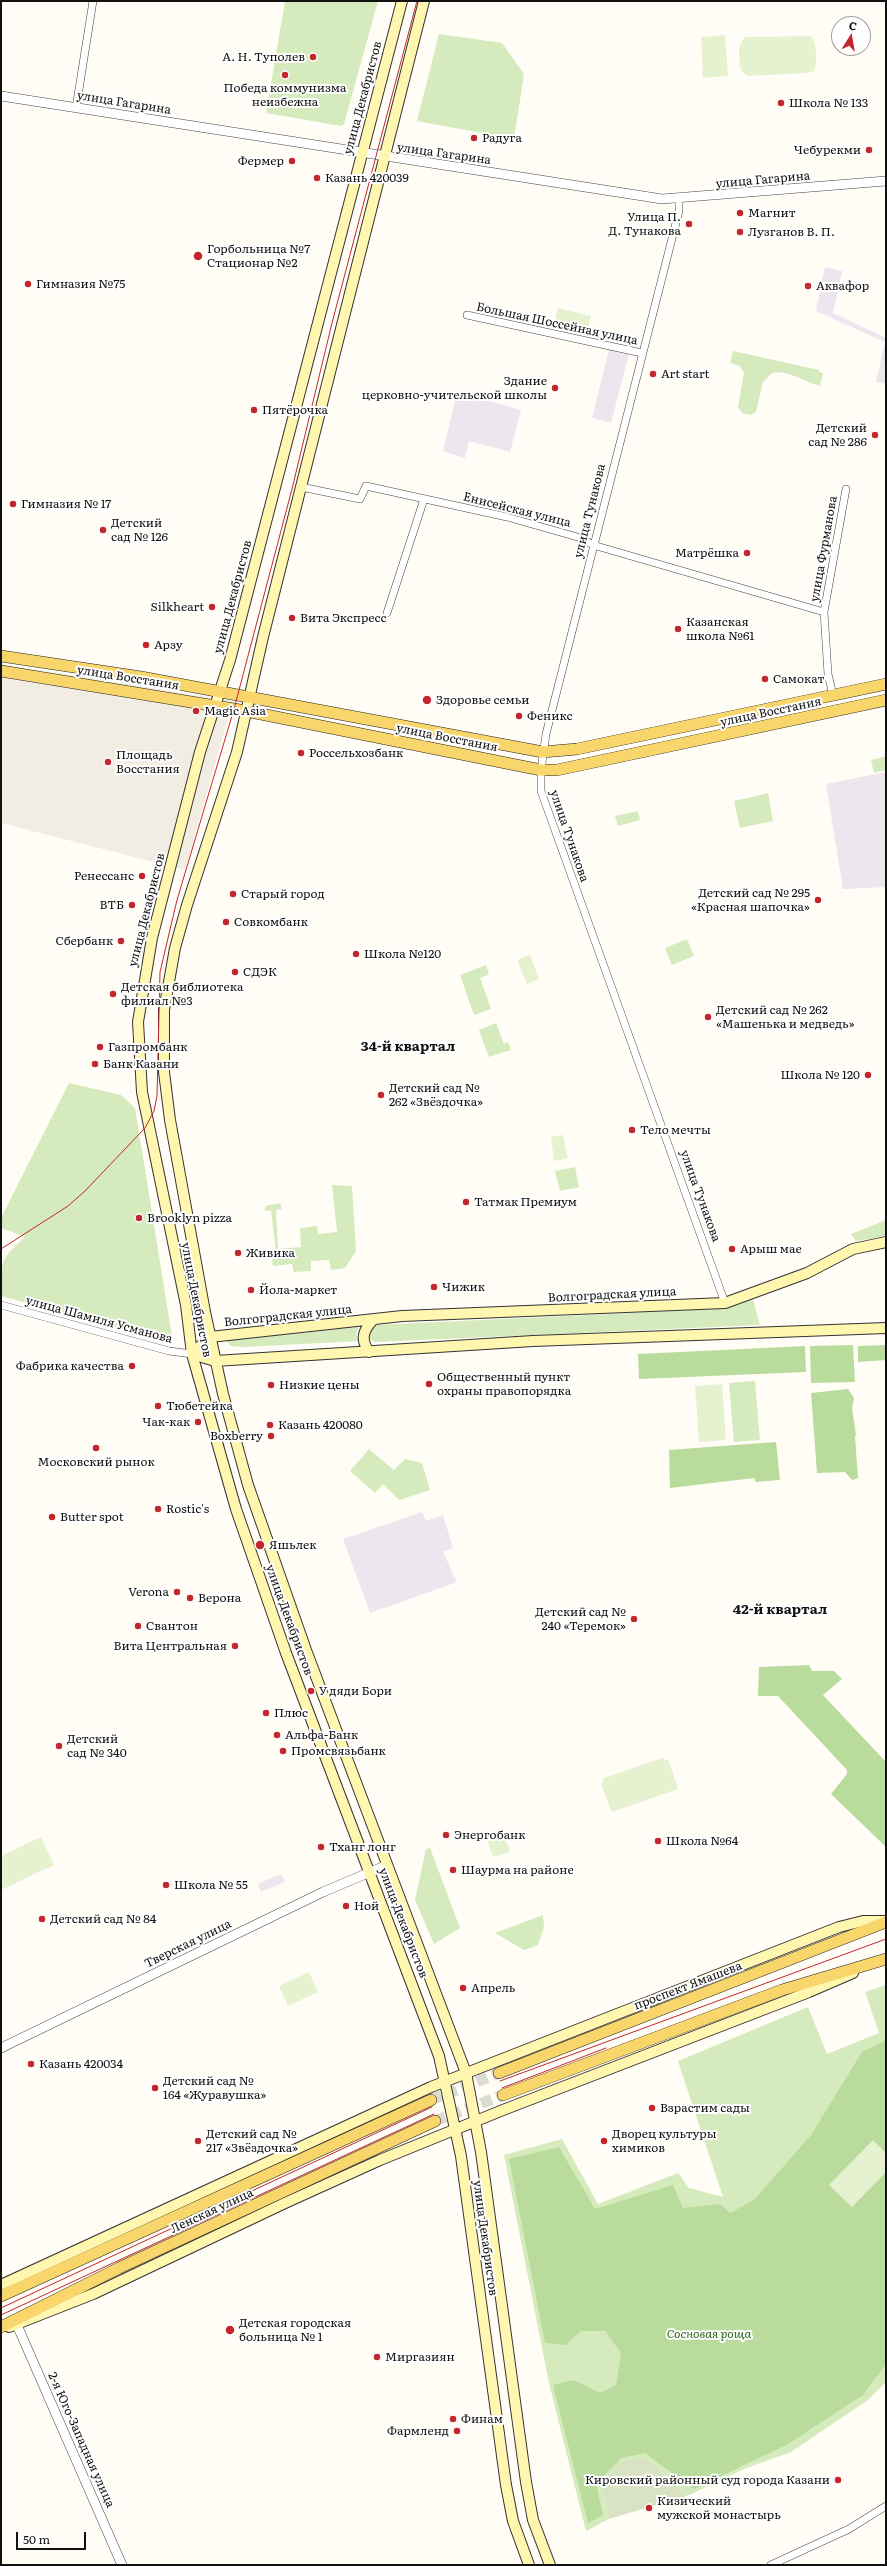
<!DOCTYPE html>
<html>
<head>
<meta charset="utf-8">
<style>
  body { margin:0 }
  #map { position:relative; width:887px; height:2566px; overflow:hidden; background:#fffdf5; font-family:Literata,serif }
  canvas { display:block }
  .frame { position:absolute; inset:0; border:2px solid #111; pointer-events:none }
  .north { position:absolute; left:831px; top:16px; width:40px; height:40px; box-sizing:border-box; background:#fff; border:1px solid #a0a0a0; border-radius:50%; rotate:11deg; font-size:11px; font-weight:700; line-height:16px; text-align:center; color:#111 }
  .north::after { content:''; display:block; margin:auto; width:14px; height:18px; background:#c4262e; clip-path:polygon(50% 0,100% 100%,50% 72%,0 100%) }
  .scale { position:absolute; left:16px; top:2532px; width:70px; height:18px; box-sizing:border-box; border:2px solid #111; border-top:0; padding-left:5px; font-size:12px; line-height:14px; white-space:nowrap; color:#111; -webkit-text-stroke:3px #fff; paint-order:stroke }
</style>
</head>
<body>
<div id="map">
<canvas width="887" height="2566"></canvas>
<div class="frame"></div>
<div class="north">С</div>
<div class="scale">50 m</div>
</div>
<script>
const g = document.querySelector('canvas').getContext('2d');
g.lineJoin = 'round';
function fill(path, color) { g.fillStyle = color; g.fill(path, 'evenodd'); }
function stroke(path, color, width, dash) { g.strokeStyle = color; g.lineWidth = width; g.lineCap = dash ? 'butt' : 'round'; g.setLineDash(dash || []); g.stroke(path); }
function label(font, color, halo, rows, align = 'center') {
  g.font = font + ' Literata,serif'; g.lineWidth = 4; g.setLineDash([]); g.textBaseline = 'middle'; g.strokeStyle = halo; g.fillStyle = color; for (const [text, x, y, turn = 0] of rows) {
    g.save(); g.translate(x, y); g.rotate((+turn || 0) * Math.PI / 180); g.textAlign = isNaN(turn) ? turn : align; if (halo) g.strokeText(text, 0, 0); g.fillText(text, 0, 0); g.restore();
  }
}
const industrial = new Path2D(`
  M 825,267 L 842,271 L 833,313 L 886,338 L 886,384 L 876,382 L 885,342 L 816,311 Z
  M 609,349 L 629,354 L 611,423 L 592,418 Z
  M 457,392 L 521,410 L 510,452 L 469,441 L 465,458 L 443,451 Z
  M 886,772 L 886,887 L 843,889 L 826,784 Z
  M 422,1512 L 426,1521 L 443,1515 L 453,1548 L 443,1552 L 457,1582 L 370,1613 L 343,1539 Z
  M 281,1874 L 285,1882 L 261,1892 L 258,1884 Z`);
const green = new Path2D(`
  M 285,1 L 378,1 L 344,124 L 341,126 L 266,113 Z
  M 439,34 L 502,43 L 524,74 L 514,139 L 417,121 Z
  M 733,351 L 819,370 L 819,372 L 823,373 L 820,386 C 805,383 789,369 772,373 L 763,382 L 756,412 L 750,415 L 742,413 L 738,407 L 744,373 L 740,366 L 730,363 Z
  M 886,756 L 886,770 L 874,773 L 871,760 Z
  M 768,793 L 773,821 L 740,828 L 734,801 Z
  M 638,811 L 640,820 L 618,826 L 615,816 Z
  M 687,939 L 694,956 L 672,965 L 665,948 Z
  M 486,965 L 489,974 L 480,978 L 491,1009 L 474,1015 L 460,975 Z
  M 496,1023 L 504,1044 L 508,1042 L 511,1050 L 489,1057 L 479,1030 Z
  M 69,1083 L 121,1095 L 135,1108 L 172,1336 L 163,1340 L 1,1296 C 1,1260 0,1260 25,1237 L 1,1228 L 1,1218 Z
  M 575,1167 L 579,1187 L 560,1191 L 555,1171 Z
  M 332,1185 L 352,1186 L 356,1251 L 345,1268 L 331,1270 L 329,1260 L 311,1261 L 311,1271 L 294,1272 L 292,1264 L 273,1266 L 271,1253 L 276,1252 L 271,1210 L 265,1211 L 265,1206 L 280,1203 L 282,1209 L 276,1210 L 278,1249 L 301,1247 L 300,1228 L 317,1226 L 318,1234 L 337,1232 Z
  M 886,1220 L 886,1236 L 856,1241 L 851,1234 Z
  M 753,1299 L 760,1325 L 374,1342 L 368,1337 L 375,1325 L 715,1309 L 730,1307 Z
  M 359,1325 L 356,1336 L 361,1341 L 243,1347 L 231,1346 L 227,1342 L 230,1337 L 303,1333 Z
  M 755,1381 L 760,1440 L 734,1442 L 729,1383 Z
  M 369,1449 L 394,1470 L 405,1459 L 422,1463 L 430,1490 L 399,1500 L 383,1484 L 375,1493 L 350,1471 Z
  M 430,1848 L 460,1928 L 434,1944 L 415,1900 L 426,1849 Z
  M 543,1915 L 544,1927 L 538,1945 L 524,1950 L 495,1933 Z
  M 886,1985 L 886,2382 L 868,2400 L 791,2452 L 744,2469 L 687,2496 L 645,2457 L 601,2485 L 609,2519 L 586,2531 L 549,2383 L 504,2155 L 562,2139 L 598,2204 L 678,2173 L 689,2188 L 723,2197 L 678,2061 L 808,2007 L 827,2054 L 879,2033 L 865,1992 Z`);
const forest = new Path2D(`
  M 853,1345 L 855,1382 L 811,1383 L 810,1346 Z
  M 886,1345 L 886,1360 L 858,1362 L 858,1346 Z
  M 805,1346 L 806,1372 L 639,1379 L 638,1354 Z
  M 848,1389 L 854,1398 L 852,1408 L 856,1435 L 855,1437 L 858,1478 L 852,1480 L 845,1472 L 817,1473 L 811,1393 Z
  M 776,1442 L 780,1480 L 756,1482 L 754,1478 L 670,1488 L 669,1450 Z
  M 809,1665 L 812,1671 L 834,1671 L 842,1679 L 823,1695 L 886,1762 L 886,1847 L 831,1794 L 847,1774 L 847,1770 L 778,1696 L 758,1696 L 759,1667 Z
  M 886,2040 L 886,2364 L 863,2395 L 788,2444 L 694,2489 L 645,2453 L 621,2458 L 596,2484 L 603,2515 L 588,2523 L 553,2385 L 574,2380 L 600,2393 L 616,2385 L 621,2353 L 605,2331 L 581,2331 L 565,2345 L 545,2343 L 509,2159 L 559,2147 L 595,2209 L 673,2185 L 683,2208 L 720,2204 L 730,2213 L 754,2200 L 811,2135 L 862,2052 Z`);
const cemetery = new Path2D(`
  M 645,2457 L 687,2496 L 609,2519 L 601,2485 L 622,2462 Z`);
const pitch = new Path2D(`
  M 725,35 L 728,76 L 703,78 L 701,37 Z
  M 811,36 C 817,43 818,63 814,71 L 807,73 L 748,76 L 742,72 C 739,62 736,43 746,37 Z
  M 558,308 L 591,316 L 586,335 L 553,327 Z
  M 530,955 L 539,979 L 527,984 L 517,960 Z
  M 563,1135 L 568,1158 L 554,1161 L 551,1137 Z
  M 722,1384 L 726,1440 L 699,1442 L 695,1386 Z
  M 662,1758 L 669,1761 L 678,1789 L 612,1812 L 601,1785 L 604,1778 Z
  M 504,1835 L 510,1852 L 493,1857 L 487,1840 Z
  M 41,1837 L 54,1865 L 1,1890 L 1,1856 Z
  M 309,1972 L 318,1992 L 288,2006 L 279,1986 Z
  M 873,2140 L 886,2153 L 886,2172 L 852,2207 L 829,2185 Z`);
const plaza = new Path2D(`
  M 1,664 L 233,701 L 185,870 L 1,823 Z`);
const primaryTunnel = new Path2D(`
  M 431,2100 L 499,2073
  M 435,2121 L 503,2095`);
const minor = new Path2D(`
  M 76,108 L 93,1
  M 679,199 L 679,211 L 546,734 L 541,770 L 541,791 L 725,1303
  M 467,315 L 642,353
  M 301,487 L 360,499 L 366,486 L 507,517 L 581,538 L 593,545 L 824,612
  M 387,613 L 424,499
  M 833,695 L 828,674 L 824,612 L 846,489
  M 1,1305 L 169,1351 L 192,1354
  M 771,2565 L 849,2529 L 886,2506`);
const tertiary = new Path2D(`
  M 1,96 L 662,199 L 886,181
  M 1,2048 L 323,1892 L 387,1865
  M 17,2325 L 122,2565`);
const secondary = new Path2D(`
  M 402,1 L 230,660 L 200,752 L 152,938 L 138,1022 L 142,1092 L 186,1305 L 192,1354 L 236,1509 L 286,1653 L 439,2056 L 461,2156 L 506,2485 L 513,2521 L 529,2565
  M 424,1 L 263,637 L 237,752 L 187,905 L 175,948 L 164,1010 L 164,1072 L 170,1120 L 205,1312 L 223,1394 L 248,1485 L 306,1650 L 466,2073 L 481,2152 L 526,2482 L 533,2520 L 550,2565
  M 369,1352 C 361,1340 362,1332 372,1321
  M 192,1354 L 210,1337 L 402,1316 L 725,1303 L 807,1273 L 853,1249 L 886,1242
  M 192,1354 L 215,1361 L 533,1341 L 886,1328
  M 1,2285 L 431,2087 L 839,1927 L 863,1921 L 886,1921
  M 9,2327 L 93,2294 L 285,2203 L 380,2160 L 503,2110 L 809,1992 L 853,1973`);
const primary = new Path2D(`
  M 1,656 L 141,677 L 543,752 L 577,749 L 886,684
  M 1,671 L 246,711 L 541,770 L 557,770 L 886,700
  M 499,2073 L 886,1922
  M 503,2095 L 782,1990 L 886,1959
  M 1,2296 L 431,2100
  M 1,2327 L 119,2268 L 435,2121`);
const tram = new Path2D(`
  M 1,1249 L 68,1206 L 85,1191 L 145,1128 L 154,1111 L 157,1096 L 160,972 L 177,900 L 234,709 L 292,489 L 332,323 L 417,1
  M 500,2081 L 886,1939
  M 502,2088 L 606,2048
  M 1,2308 L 432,2107
  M 1,2315 L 434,2114`);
const markers = [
  [313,57,4,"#c4262e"],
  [285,75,4,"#c4262e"],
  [781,103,4,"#c4262e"],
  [474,138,4,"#c4262e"],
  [869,150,4,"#c4262e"],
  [292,161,4,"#c4262e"],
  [317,178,4,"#c4262e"],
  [740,213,4,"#c4262e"],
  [689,224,4,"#c4262e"],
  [740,232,4,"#c4262e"],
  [198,256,5,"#c4262e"],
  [28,284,4,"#c4262e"],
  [808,286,4,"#c4262e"],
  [653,374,4,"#c4262e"],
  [555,388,4,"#c4262e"],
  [254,410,4,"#c4262e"],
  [875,435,4,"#c4262e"],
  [13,504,4,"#c4262e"],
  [103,530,4,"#c4262e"],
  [747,553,4,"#c4262e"],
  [212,607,4,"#c4262e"],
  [292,618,4,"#c4262e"],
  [678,629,4,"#c4262e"],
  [146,645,4,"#c4262e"],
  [765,679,4,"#c4262e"],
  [427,700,5,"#c4262e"],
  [196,711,4,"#c4262e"],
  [519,716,4,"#c4262e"],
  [301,753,4,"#c4262e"],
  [108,762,4,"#c4262e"],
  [142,876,4,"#c4262e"],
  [233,894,4,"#c4262e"],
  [818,900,4,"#c4262e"],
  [132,905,4,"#c4262e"],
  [226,922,4,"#c4262e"],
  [121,941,4,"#c4262e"],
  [356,954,4,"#c4262e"],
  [235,972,4,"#c4262e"],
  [113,994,4,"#c4262e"],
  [708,1017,4,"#c4262e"],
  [100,1047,4,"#c4262e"],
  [95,1064,4,"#c4262e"],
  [868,1075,4,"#c4262e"],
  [381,1095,4,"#c4262e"],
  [632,1130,4,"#c4262e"],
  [466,1202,4,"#c4262e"],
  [139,1218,4,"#c4262e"],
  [732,1249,4,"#c4262e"],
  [238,1253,4,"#c4262e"],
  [434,1287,4,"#c4262e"],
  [251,1290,4,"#c4262e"],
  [132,1366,4,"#c4262e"],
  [429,1384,4,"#c4262e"],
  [271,1385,4,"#c4262e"],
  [158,1406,4,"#c4262e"],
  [198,1422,4,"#c4262e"],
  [270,1425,4,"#c4262e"],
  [271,1436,4,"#c4262e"],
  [96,1448,4,"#c4262e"],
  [158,1509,4,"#c4262e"],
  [52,1517,4,"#c4262e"],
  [260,1545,5,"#c4262e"],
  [177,1592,4,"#c4262e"],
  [190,1598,4,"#c4262e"],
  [634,1619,4,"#c4262e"],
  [138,1626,4,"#c4262e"],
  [235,1646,4,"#c4262e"],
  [311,1691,4,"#c4262e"],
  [266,1713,4,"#c4262e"],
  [277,1735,4,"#c4262e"],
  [59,1746,4,"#c4262e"],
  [283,1751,4,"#c4262e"],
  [446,1835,4,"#c4262e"],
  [658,1841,4,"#c4262e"],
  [321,1847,4,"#c4262e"],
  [453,1870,4,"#c4262e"],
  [166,1885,4,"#c4262e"],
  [346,1906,4,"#c4262e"],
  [42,1919,4,"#c4262e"],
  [463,1988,4,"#c4262e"],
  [31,2064,4,"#c4262e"],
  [155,2088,4,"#c4262e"],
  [652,2108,4,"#c4262e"],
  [198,2141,4,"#c4262e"],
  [604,2141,4,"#c4262e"],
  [230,2330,5,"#c4262e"],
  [377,2357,4,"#c4262e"],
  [453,2419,4,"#c4262e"],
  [457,2431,4,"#c4262e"],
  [838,2480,4,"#c4262e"],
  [649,2508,4,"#c4262e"]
];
const poiNames = [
  ["А. Н. Туполев",305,57,"right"],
  ["Победа коммунизма",285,88,"center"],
  ["неизбежна",285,102,"center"],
  ["Школа № 133",789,103],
  ["Радуга",482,138],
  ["Чебурекми",861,150,"right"],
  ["Фермер",284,161,"right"],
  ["Казань 420039",325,178],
  ["Магнит",748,213],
  ["Улица П.",681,217,"right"],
  ["Д. Тунакова",681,231,"right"],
  ["Лузганов В. П.",748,232],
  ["Горбольница №7",207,249],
  ["Стационар №2",207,263],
  ["Гимназия №75",36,284],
  ["Аквафор",816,286],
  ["Art start",661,374],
  ["Здание",547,381,"right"],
  ["церковно-учительской школы",547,395,"right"],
  ["Пятёрочка",262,410],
  ["Детский",867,428,"right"],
  ["сад № 286",867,442,"right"],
  ["Гимназия № 17",21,504],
  ["Детский",111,523],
  ["сад № 126",111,537],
  ["Матрёшка",739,553,"right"],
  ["Silkheart",204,607,"right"],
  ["Вита Экспресс",300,618],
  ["Казанская",686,622],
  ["школа №61",686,636],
  ["Арзу",154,645],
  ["Самокат",773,679],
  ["Здоровье семьи",436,700],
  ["Magic Asia",204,711],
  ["Феникс",527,716],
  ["Россельхозбанк",309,753],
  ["Площадь",116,755],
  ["Восстания",116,769],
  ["Ренессанс",134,876,"right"],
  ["Детский сад № 295",810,893,"right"],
  ["«Красная шапочка»",810,907,"right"],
  ["Старый город",241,894],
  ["ВТБ",124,905,"right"],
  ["Совкомбанк",234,922],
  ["Сбербанк",113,941,"right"],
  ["Школа №120",364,954],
  ["СДЭК",243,972],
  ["Детская библиотека",121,987],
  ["филиал №3",121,1001],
  ["Детский сад № 262",716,1010],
  ["«Машенька и медведь»",716,1024],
  ["Газпромбанк",108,1047],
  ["Банк Казани",103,1064],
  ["Школа № 120",860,1075,"right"],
  ["Детский сад №",389,1088],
  ["262 «Звёздочка»",389,1102],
  ["Тело мечты",640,1130],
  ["Татмак Премиум",474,1202],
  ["Brooklyn pizza",147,1218],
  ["Арыш мае",740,1249],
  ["Живика",246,1253],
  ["Чижик",442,1287],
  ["Йола-маркет",259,1290],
  ["Фабрика качества",124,1366,"right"],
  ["Общественный пункт",437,1377],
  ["охраны правопорядка",437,1391],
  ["Низкие цены",279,1385],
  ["Тюбетейка",166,1406],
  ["Чак-как",190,1422,"right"],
  ["Казань 420080",278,1425],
  ["Boxberry",263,1436,"right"],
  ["Московский рынок",96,1462,"center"],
  ["Rostic's",166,1509],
  ["Butter spot",60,1517],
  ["Яшьлек",269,1545],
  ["Verona",169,1592,"right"],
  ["Верона",198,1598],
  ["Детский сад №",626,1612,"right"],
  ["240 «Теремок»",626,1626,"right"],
  ["Свантон",146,1626],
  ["Вита Центральная",227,1646,"right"],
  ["У дяди Бори",319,1691],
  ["Плюс",274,1713],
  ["Альфа-Банк",285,1735],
  ["Детский",67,1739],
  ["сад № 340",67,1753],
  ["Промсвязьбанк",291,1751],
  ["Энергобанк",454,1835],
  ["Школа №64",666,1841],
  ["Тханг лонг",329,1847],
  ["Шаурма на районе",461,1870],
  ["Школа № 55",174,1885],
  ["Ной",354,1906],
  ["Детский сад № 84",50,1919],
  ["Апрель",471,1988],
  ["Казань 420034",39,2064],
  ["Детский сад №",163,2081],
  ["164 «Журавушка»",163,2095],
  ["Взрастим сады",660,2108],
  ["Детский сад №",206,2134],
  ["217 «Звёздочка»",206,2148],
  ["Дворец культуры",612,2134],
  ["химиков",612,2148],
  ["Детская городская",239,2323],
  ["больница № 1",239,2337],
  ["Миргазиян",385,2357],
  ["Финам",461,2419],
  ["Фармленд",449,2431,"right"],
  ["Кировский районный суд города Казани",830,2480,"right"],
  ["Кизический",657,2501],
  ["мужской монастырь",657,2515]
];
const streetNames = [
  ["улица Декабристов",363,98,-75],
  ["улица Гагарина",124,103,9],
  ["улица Гагарина",444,154,8],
  ["улица Гагарина",763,180,-5],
  ["Большая Шоссейная улица",557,324,12],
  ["Енисейская улица",517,510,14],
  ["улица Тунакова",590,511,-76],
  ["улица Фурманова",824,549,-80],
  ["улица Декабристов",233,597,-75],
  ["улица Восстания",128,678,9],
  ["улица Восстания",771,712,-12],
  ["улица Восстания",447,738,11],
  ["улица Тунакова",569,836,71],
  ["улица Декабристов",147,910,-76],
  ["улица Тунакова",700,1196,70],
  ["Волгоградская улица",612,1295,-3],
  ["улица Декабристов",196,1300,79],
  ["Волгоградская улица",288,1316,-6],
  ["улица Шамиля Усманова",99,1320,15],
  ["улица Декабристов",289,1620,70],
  ["улица Декабристов",403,1923,69],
  ["Тверская улица",188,1944,-26],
  ["проспект Ямашева",688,1986,-21],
  ["Ленская улица",212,2211,-25],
  ["улица Декабристов",485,2238,82],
  ["2-я Юго-Западная улица",81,2440,66]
];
const parkNames = [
  ["Сосновая роща",709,2334]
];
const quarterNames = [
  ["34-й квартал",408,1047],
  ["42-й квартал",780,1610]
];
fill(industrial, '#eee6ef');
fill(green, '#d5ebbd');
fill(forest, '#b9dc9c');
fill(cemetery, '#d9e3c4');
fill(pitch, '#e6f2cf');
fill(plaza, '#f1ede2');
stroke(primaryTunnel, '#dbdad3', 11, [11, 5.5]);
stroke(minor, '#444', 8);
stroke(tertiary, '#444', 10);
stroke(secondary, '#333', 12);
stroke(primary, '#222', 12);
stroke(minor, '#fff', 7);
stroke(tertiary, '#fff', 9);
stroke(secondary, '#fff6b0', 10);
stroke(primary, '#f9d66b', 11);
stroke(tram, '#c4262e', 1);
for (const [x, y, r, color] of markers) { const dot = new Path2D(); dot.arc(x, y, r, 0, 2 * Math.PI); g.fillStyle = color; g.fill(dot); stroke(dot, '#fff', 1.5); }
label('12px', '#111', '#fff', poiNames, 'left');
label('12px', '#111', '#fff', streetNames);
label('italic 12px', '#2f6b1f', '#fff', parkNames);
label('bold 14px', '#111', '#fff', quarterNames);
</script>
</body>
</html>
